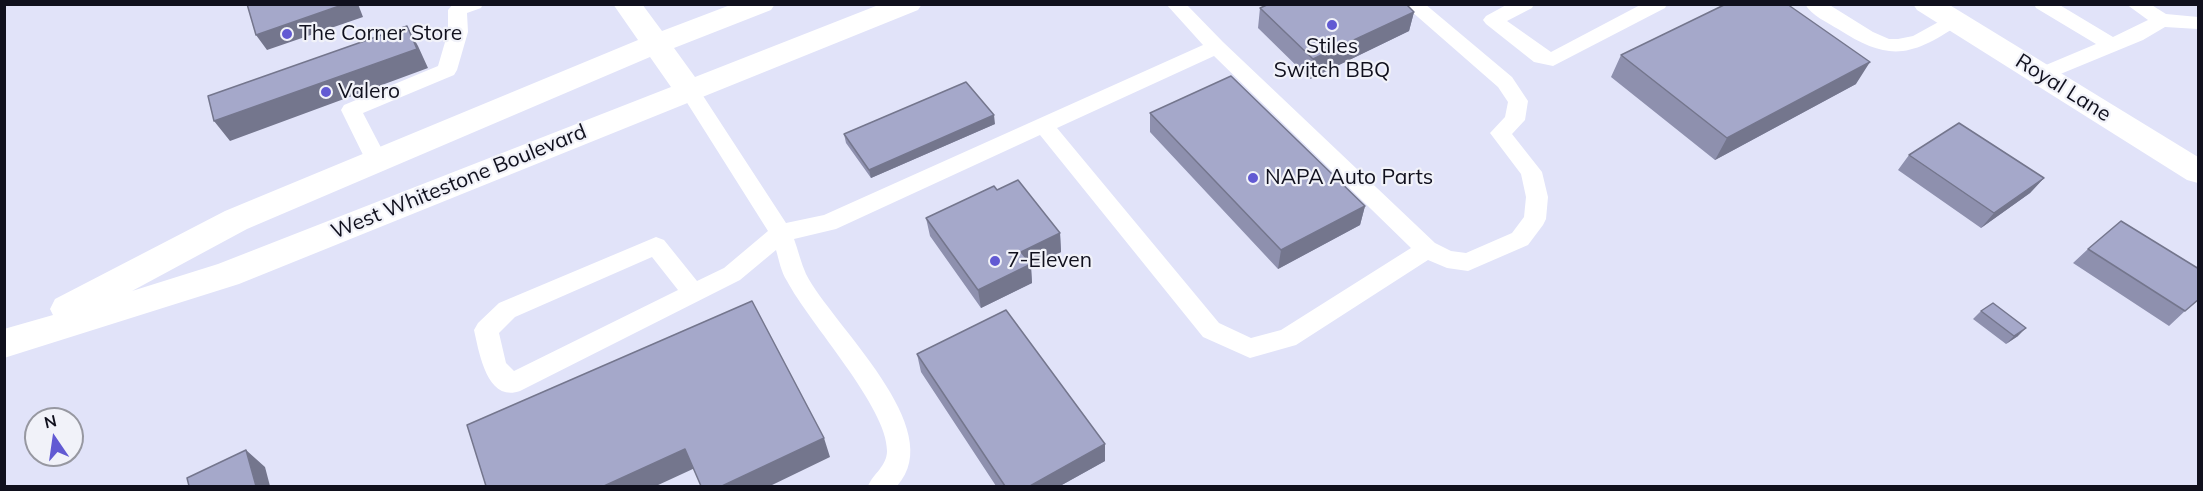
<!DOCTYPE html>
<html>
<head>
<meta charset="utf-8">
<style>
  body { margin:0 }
  #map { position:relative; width:2203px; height:491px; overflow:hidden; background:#e1e3f9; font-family:Mulish,sans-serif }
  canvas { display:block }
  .frame { position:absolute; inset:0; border:6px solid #10101d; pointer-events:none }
  .north { position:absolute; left:24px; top:407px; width:60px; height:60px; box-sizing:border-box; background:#f1f2f9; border:2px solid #9798a1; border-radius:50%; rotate:347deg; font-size:16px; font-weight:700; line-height:24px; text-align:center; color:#10101d }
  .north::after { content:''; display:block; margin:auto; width:21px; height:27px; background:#625ad3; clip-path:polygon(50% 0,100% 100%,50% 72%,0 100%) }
</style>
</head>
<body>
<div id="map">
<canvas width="2203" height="491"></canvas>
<div class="frame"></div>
<div class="north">N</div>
</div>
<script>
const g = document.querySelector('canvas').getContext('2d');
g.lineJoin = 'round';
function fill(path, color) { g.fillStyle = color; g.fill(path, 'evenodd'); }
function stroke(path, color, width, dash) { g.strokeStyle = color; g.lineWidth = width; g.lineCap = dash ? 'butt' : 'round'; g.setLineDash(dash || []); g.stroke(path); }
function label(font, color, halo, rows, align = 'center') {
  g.font = font + ' Mulish,sans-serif'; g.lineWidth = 4.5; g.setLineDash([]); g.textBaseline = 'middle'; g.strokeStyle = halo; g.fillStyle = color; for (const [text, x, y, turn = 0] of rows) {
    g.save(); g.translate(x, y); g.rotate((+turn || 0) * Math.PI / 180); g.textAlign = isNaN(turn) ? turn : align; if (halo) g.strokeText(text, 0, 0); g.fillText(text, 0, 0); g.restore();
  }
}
const lane = new Path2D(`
  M 453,4 L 483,4 L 481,8 L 467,13 L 468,32 L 457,70 L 454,75 L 363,113 L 388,161 L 385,167 L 377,169 L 369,167 L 341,110 L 344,105 L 438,66 L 448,32 L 448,10 Z
  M 1166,4 L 1186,4 L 1223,42 L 1435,243 L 1451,251 L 1466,253 L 1512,233 L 1524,217 L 1526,197 L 1521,174 L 1490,133 L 1505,117 L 1508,102 L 1498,87 L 1403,4 L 1425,4 L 1512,77 L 1528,101 L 1525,120 L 1512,134 L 1542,172 L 1548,197 L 1546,219 L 1543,225 L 1528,245 L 1468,271 L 1447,268 L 1428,260 L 1296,345 L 1250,358 L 1203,337 L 1040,135 L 836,229 L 794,239 C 798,250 801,263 806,274 C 832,325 950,429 897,486 L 868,486 C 873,474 887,466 887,451 C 888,408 809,323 787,281 C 781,272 779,260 776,250 L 740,280 L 520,391 C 487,403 479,352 474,330 L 478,323 L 499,303 L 656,237 L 664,240 L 697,281 L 724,268 L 768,231 L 679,90 L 682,85 L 689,83 L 696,85 L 786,223 L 824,215 L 1203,45 ZM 1214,56 L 1411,248 L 1281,330 L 1251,338 L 1219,323 L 1057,128 ZM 652,257 L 678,290 L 514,371 L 506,363 L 499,333 L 515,317 Z
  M 1508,4 L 1534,4 L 1532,8 L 1507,21 L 1551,52 L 1642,4 L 1667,4 L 1665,8 L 1553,66 L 1534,62 L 1486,24 L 1483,20 L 1486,16 Z
  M 1805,4 L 1828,4 L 1873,32 L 1889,39 L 1898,39 L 1913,36 L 1953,14 L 1960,16 L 1963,20 L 1960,24 C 1911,57 1889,62 1838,29 C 1828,23 1811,15 1805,4 Z
  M 2034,4 L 2058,4 L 2113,37 L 2148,20 L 2126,4 L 2150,4 L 2166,14 L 2198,17 L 2198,29 L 2165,27 L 2143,40 L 2041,82 L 2034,80 L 2031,75 L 2034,70 L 2096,44 L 2036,8 Z`);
const street = new Path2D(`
  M 1913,4 L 1948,4 L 2198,157 L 2198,183 L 2187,180 L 1917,10 Z`);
const secondary = new Path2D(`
  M 613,4 L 642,4 L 662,31 L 733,4 L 775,4 L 771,10 L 674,48 L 695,77 L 881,4 L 922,4 L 918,10 L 239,284 L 4,358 L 4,329 L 53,315 L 50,309 L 55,299 L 225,211 L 638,40 ZM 650,57 L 671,87 L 218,264 L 132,291 L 247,229 Z`);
const wall = new Path2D(`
  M 1260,8 L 1414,12 L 1409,31 L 1310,79 L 1258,28 Z
  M 1621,55 L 1856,84 L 1715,160 L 1611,77 Z
  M 1150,113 L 1365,206 L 1360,225 L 1278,269 L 1150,132 Z
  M 995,124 L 871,178 L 846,143 L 844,134 Z
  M 1909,155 L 2044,178 L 2030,193 L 1981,228 L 1898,170 Z
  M 997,190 L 1060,233 L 1061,252 L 1031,267 L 1032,283 L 981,308 L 930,236 L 926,218 Z
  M 2088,249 L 2185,311 L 2169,326 L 2073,263 Z
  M 1981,311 L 2018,336 L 2006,344 L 1973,319 Z
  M 917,354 L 1105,461 L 1060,486 L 996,486 L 921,372 Z`);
const shadedWall = new Path2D(`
  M 345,4 L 358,4 L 363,17 L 267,50 L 256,35 Z
  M 1414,12 L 1409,31 L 1310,79 L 1313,59 Z
  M 407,26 L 418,46 L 428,68 L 230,141 L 214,121 Z
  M 1870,62 L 1856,84 L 1715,160 L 1727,138 Z
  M 994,115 L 995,124 L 871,178 L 869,170 Z
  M 2044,178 L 2030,193 L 1981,228 L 1994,213 Z
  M 1365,206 L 1360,225 L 1278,269 L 1281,250 Z
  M 1060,233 L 1061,252 L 1031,267 L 1032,283 L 981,308 L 978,290 L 1021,252 Z
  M 2026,328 L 2018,336 L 2006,344 L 2014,336 Z
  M 824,438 L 830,457 L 770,486 L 722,486 Z
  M 1105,444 L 1105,461 L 1060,486 L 1030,486 Z
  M 685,449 L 695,468 L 656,486 L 604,486 Z
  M 246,450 L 265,467 L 270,486 L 256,486 Z`);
const building = new Path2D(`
  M 247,4 L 345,4 L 256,35 Z
  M 1269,4 L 1406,4 L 1414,12 L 1313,59 L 1260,8 Z
  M 1726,4 L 1787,4 L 1870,62 L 1727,138 L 1621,55 Z
  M 407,26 L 417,49 L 214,121 L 208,96 Z
  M 1231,76 L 1365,206 L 1281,250 L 1150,113 Z
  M 966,82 L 994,115 L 869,170 L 844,134 Z
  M 1959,123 L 2044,178 L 1994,213 L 1909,155 Z
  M 1018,180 L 1060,233 L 1021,252 L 1031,264 L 978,290 L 926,218 L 994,186 L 997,190 Z
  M 2121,221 L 2199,269 L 2199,299 L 2185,311 L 2088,249 Z
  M 752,301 L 824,438 L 722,486 L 701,486 L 685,449 L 604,486 L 486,486 L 467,425 Z
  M 1993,303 L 2026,328 L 2014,336 L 1981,311 Z
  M 1006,310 L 1105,444 L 1030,486 L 1005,486 L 917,354 Z
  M 246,450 L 256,486 L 189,486 L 187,478 Z`);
const markers = [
  [1332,25,6,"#625ad3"],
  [287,34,6,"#625ad3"],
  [326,92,6,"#625ad3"],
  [1253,178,6,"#625ad3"],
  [995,261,6,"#625ad3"]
];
const poiNames = [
  ["The Corner Store",299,34],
  ["Stiles",1332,47,"center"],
  ["Switch BBQ",1332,71,"center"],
  ["Valero",338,92],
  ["NAPA Auto Parts",1265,178],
  ["7-Eleven",1007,261]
];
const streetNames = [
  ["Royal Lane",2063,88,32],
  ["West Whitestone Boulevard",459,182,-22]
];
fill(lane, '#fff');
fill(street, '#fff');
fill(secondary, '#fff');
fill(wall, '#8e90ae');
fill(shadedWall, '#74768d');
fill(building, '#a5a8ca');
stroke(building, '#74768d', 1.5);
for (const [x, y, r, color] of markers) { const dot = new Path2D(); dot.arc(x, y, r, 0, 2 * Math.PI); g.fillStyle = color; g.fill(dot); stroke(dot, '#f1f2f9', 2); }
label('21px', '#10101d', '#f1f2f9', poiNames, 'left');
label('21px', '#10101d', '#f1f2f9', streetNames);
</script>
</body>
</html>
